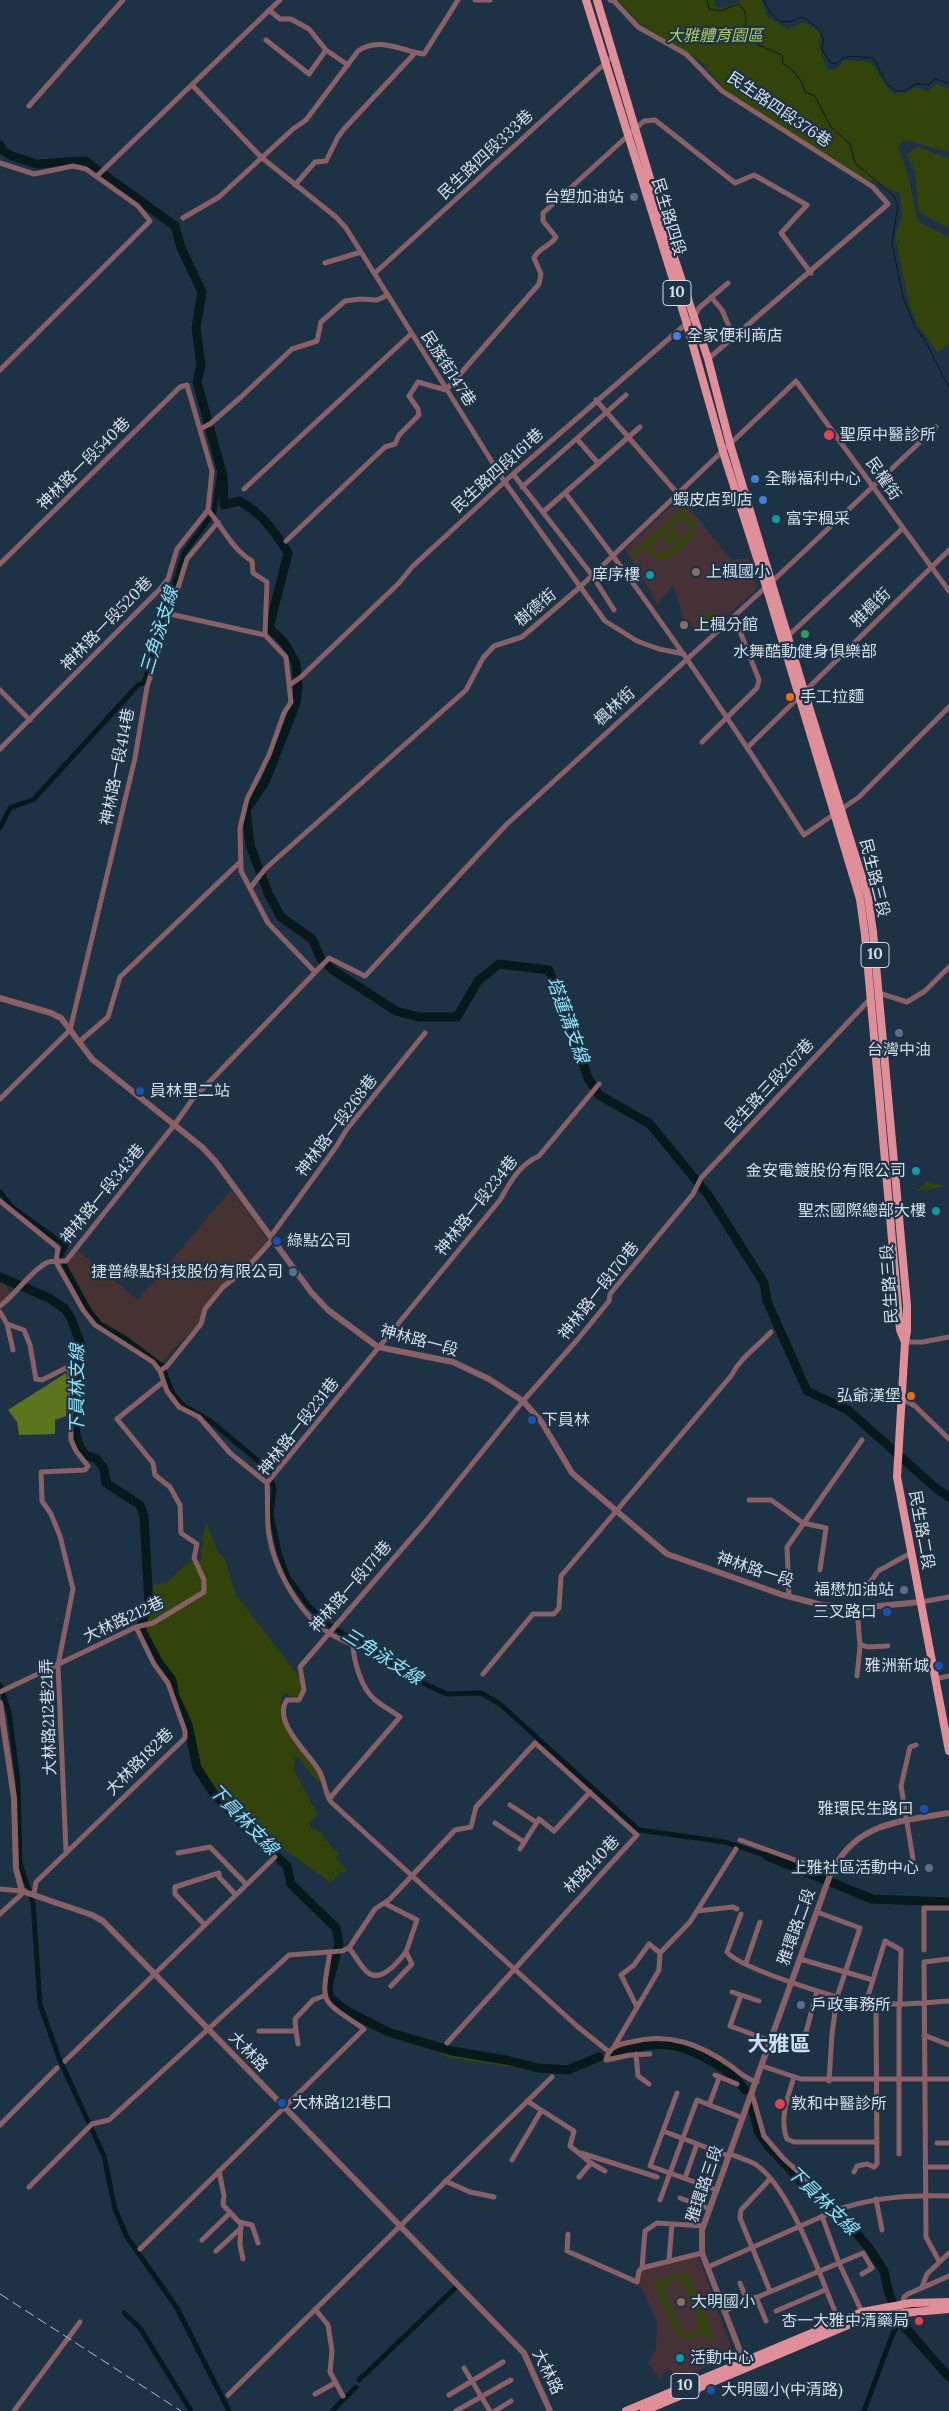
<!DOCTYPE html>
<html>
<head>
<meta charset="utf-8">
<style>
  body { margin:0 }
  canvas { display:block; background:#1e3245 }
</style>
</head>
<body>
<canvas width="949" height="2411"></canvas>
<script>
const g = document.querySelector('canvas').getContext('2d');
g.lineJoin = 'round';
function fill(path, color) { g.fillStyle = color; g.fill(path, 'evenodd'); }
function stroke(path, color, width, dash) { g.strokeStyle = color; g.lineWidth = width; g.lineCap = dash ? 'butt' : 'round'; g.setLineDash(dash || []); g.stroke(path); }
function label(font, color, halo, rows, align = 'center') {
  g.font = font + ' Lora,"Noto Sans TC",serif'; g.lineWidth = 4.5; g.setLineDash([]); g.textBaseline = 'middle'; g.strokeStyle = halo; g.fillStyle = color; for (const [text, x, y, turn = 0] of rows) {
    g.save(); g.translate(x, y); g.rotate((+turn || 0) * Math.PI / 180); g.textAlign = isNaN(turn) ? turn : align; if (halo) g.strokeText(text, 0, 0); g.fillText(text, 0, 0); g.restore();
  }
}
const industrial = new Path2D(`
  M 231,1190 L 268,1240 L 243,1271 L 239,1271 L 206,1307 L 207,1314 L 161,1363 L 117,1331 L 113,1331 L 96,1319 L 62,1265 L 75,1248 L 138,1300 Z
  M 0,1279 L 4,1281 L 10,1295 L 0,1302 Z`);
const education = new Path2D(`
  M 681,497 L 731,560 L 749,558 L 757,589 L 705,635 L 684,619 L 673,584 L 658,605 L 625,549 Z
  M 698,2255 L 734,2356 L 675,2379 L 671,2370 L 665,2371 L 660,2379 L 648,2363 L 656,2350 L 657,2321 L 639,2283 L 640,2274 L 642,2270 Z`);
const green = new Path2D(`
  M 618,0 L 713,0 L 716,7 L 723,8 L 742,0 L 761,0 L 768,17 L 788,29 L 804,22 L 820,32 L 819,47 L 827,69 L 836,70 L 844,60 L 870,62 C 880,72 883,86 894,94 L 908,92 L 914,87 L 929,91 L 936,84 L 949,89 L 949,152 L 905,140 L 898,147 L 908,175 L 918,222 L 949,237 L 949,344 L 938,352 L 918,326 L 909,303 L 895,236 L 902,216 L 900,193 L 858,175 L 782,129 L 724,89 L 701,61 L 640,24 Z
  M 916,147 L 949,158 L 949,228 L 919,212 L 915,172 L 907,155 Z
  M 684,507 L 687,511 L 685,514 C 712,526 679,553 664,560 L 652,557 L 646,547 L 633,558 L 630,554 ZM 681,519 L 689,523 L 689,532 L 665,553 L 656,553 L 652,546 L 655,540 Z
  M 675,527 L 681,534 L 668,546 L 662,539 Z
  M 711,611 L 718,618 L 705,631 L 698,624 Z
  M 926,1182 L 946,1186 L 917,1191 Z
  M 206,1522 L 218,1553 L 224,1557 L 236,1595 L 301,1679 L 303,1688 L 299,1696 L 292,1698 L 287,1693 L 281,1696 L 281,1713 L 287,1728 L 303,1754 L 313,1763 L 321,1781 L 318,1782 L 297,1756 L 295,1757 L 294,1769 L 317,1814 L 310,1823 L 311,1827 L 322,1833 L 324,1838 L 338,1853 L 336,1858 L 347,1870 L 344,1873 L 340,1872 L 333,1881 L 329,1881 L 284,1849 L 277,1852 L 226,1803 L 199,1764 L 187,1716 L 177,1695 L 173,1678 L 161,1662 L 145,1630 L 151,1585 L 165,1584 L 188,1563 L 202,1560 L 201,1551 L 204,1543 L 202,1539 Z
  M 435,2049 L 510,2063 L 544,2072 L 450,2058 L 435,2051 Z
  M 687,2272 L 714,2338 L 708,2341 L 704,2331 C 697,2337 687,2343 679,2335 C 671,2329 658,2291 653,2280 L 658,2278 L 660,2282 L 666,2276 L 677,2273 L 685,2277 L 683,2273 ZM 677,2279 L 682,2282 L 700,2322 L 698,2329 L 690,2333 L 681,2330 L 664,2290 L 669,2281 Z`);
const forest = new Path2D(`
  M 66,1373 L 68,1384 L 66,1416 L 55,1420 L 55,1434 L 19,1435 L 17,1422 L 8,1410 Z`);
const stream = new Path2D(`
  M 707,0 L 709,9 L 720,11 L 739,4 L 745,12 L 747,35 L 758,45 L 782,55 L 783,64 C 793,68 803,81 805,92 L 815,96 L 831,127 L 850,144 L 855,163 L 894,196 L 898,204 L 892,243 L 903,297 L 915,327 L 925,340 L 949,388
  M 764,0 C 773,21 781,27 802,17 C 817,26 826,32 822,50 L 831,63 L 836,64 C 845,53 860,57 873,58 C 881,69 886,94 903,91 C 908,90 911,85 917,84 C 921,83 925,85 929,85 L 934,79 L 949,83`);
const canal = new Path2D(`
  M 0,828 L 10,808 L 34,799 L 138,685 L 144,683 L 184,553 L 214,512 L 220,472
  M 0,1192 L 12,1207 L 66,1246 L 60,1257 L 89,1310 L 100,1324 L 126,1339 L 162,1366 L 173,1394 L 184,1406 L 209,1420 L 268,1469 L 274,1489 L 271,1515 L 279,1552 L 288,1577 L 308,1605 L 327,1624 L 347,1636 L 363,1641 L 410,1677 L 447,1694 L 481,1693 L 500,1704 L 639,1830 L 725,1842 L 767,1856
  M 0,1685 L 9,1712 L 18,1781 L 20,1863 L 33,1903 L 40,2004 L 59,2058 L 104,2156 L 115,2209 L 127,2237 L 177,2308 L 229,2411
  M 124,2313 L 140,2328 L 191,2411
  M 359,2380 L 456,2287
  M 332,2411 L 356,2387
  M 864,2411 L 893,2333 L 898,2326 L 903,2325`);
const river = new Path2D(`
  M 0,145 L 2,150 L 12,156 L 37,164 L 85,161 L 175,226 L 181,248 L 202,292 L 196,328 L 201,365 L 197,382 L 223,476 L 224,505 L 239,501 C 261,512 275,532 288,553 L 269,628 L 284,642 L 296,663 L 298,686 L 296,703 L 265,782 L 246,810 L 250,845 L 268,893 L 281,917 L 312,939 L 321,959 L 333,970 L 396,1011 L 419,1017 L 457,1017 L 478,981 L 499,964 L 549,970 L 588,1078 L 599,1095 L 650,1124 L 709,1196 L 764,1283 L 767,1301 L 807,1391 L 848,1410 L 937,1489 L 949,1497
  M 0,1277 L 49,1298 L 65,1309 L 71,1318 L 81,1345 L 75,1374 L 75,1430 L 79,1445 L 85,1455 L 97,1459 L 104,1469 L 106,1483 L 140,1505 L 144,1516 L 149,1604 L 142,1622 L 142,1631 L 159,1663 L 172,1680 L 175,1696 L 188,1725 L 197,1768 L 214,1794 L 248,1830 L 287,1866 L 291,1884 L 336,1928 L 339,1944 L 328,1987 L 330,1998 L 347,2011 L 388,2032 L 452,2051 L 506,2060 L 538,2068 L 568,2070 L 599,2057
  M 767,1856 L 872,1899 L 949,1902
  M 611,2053 C 657,2042 673,2038 714,2063 C 727,2071 736,2077 745,2090
  M 752,2106 L 758,2131 L 768,2146 L 800,2180 L 840,2214 L 869,2248 L 884,2271 L 889,2294 L 903,2325 L 949,2377`);
const minor = new Path2D(`
  M 475,0 L 490,0
  M 610,0 L 614,1 L 638,27 L 686,54 L 722,91 L 873,187 L 888,204 L 708,359
  M 269,10 L 280,19 L 291,19 L 309,29 L 326,50 L 348,65
  M 266,40 L 309,74 L 326,50
  M 192,85 L 261,157 L 336,217 L 346,228 L 504,481 L 605,621 L 637,641 L 659,649 L 684,654
  M 29,106 L 123,0
  M 0,163 L 34,174 L 73,166 L 86,169 L 138,206 L 150,221 L 0,370
  M 97,176 L 280,0
  M 295,185 L 315,162 L 326,161 L 338,137 L 344,129 L 415,53
  M 183,218 L 219,197 L 293,129 L 306,120 L 358,51 C 379,36 402,51 424,54 L 458,0
  M 325,263 L 361,252
  M 375,273 L 613,56
  M 711,297 L 722,310 L 734,338
  M 596,400 L 677,493
  M 200,429 L 210,424 L 241,397 L 292,349 L 317,341 L 321,322 L 345,301 L 360,299 L 377,300 L 388,295
  M 577,439 L 598,463
  M 513,474 L 592,575 L 614,610
  M 522,487 L 626,395
  M 244,489 L 411,334
  M 565,493 C 651,603 729,718 804,835 L 859,797 L 949,707
  M 208,510 C 223,528 232,549 252,561 L 253,573 L 267,582 L 265,635 L 286,657 L 291,702 L 284,713 L 269,755 L 247,799 L 240,828 L 241,871 L 268,923 L 315,972
  M 543,512 L 640,427
  M 286,541 L 385,447 L 395,444 L 399,435 L 419,415 L 418,409 L 409,396 L 418,382 L 446,390 L 539,284 L 541,274 L 534,258 C 538,248 551,246 556,237 L 543,221 L 543,213 L 644,121 L 655,120 L 735,183 L 754,175 L 807,205 L 781,233 L 811,273
  M 0,564 L 180,387 L 187,385 L 212,471 L 208,510 L 177,549 L 168,579 L 159,590 L 0,749
  M 170,614 L 265,635
  M 787,637 L 903,528
  M 291,684 L 301,677 L 399,583 L 412,567 L 513,474 L 695,316 L 699,308 L 728,283
  M 0,690 L 30,720
  M 702,742 L 757,688 L 759,680 L 734,616
  M 748,747 L 949,550
  M 250,888 L 265,869 L 466,690 L 483,658 L 494,646 L 522,637 L 579,588 L 796,381 L 949,591
  M 879,993 L 907,1002 L 925,991 L 949,967
  M 79,1042 L 108,1017 L 120,977 L 240,862
  M 0,1099 L 70,1030 L 135,758 L 147,687 L 187,559 L 218,522
  M 0,1201 L 58,1248 L 56,1262 L 83,1310 L 95,1325 L 153,1362 L 160,1371 L 167,1391 L 179,1407 L 199,1417 L 230,1453 L 267,1483
  M 271,1236 L 336,1147 L 347,1129 L 425,1033
  M 0,1306 C 16,1294 30,1272 46,1263 C 51,1260 61,1261 66,1261 L 175,1124 L 192,1100 L 329,958 L 365,976 L 506,825 L 779,575 L 936,427
  M 0,1312 L 7,1324 L 24,1330 L 30,1345 L 36,1379 L 42,1380 L 68,1367 L 70,1372 L 71,1440 L 76,1451 L 88,1466 L 85,1470 L 41,1472 L 42,1501 L 51,1514 L 60,1536 L 73,1589 L 58,1665 L 66,1851
  M 7,1324 L 13,1350
  M 905,1342 L 923,1342 L 949,1337
  M 160,1371 L 167,1366 L 201,1324 L 205,1309 L 223,1287 L 245,1270 L 273,1239
  M 901,1398 L 915,1406 L 949,1439
  M 749,1500 L 771,1500 L 803,1523 L 826,1528 L 820,1570
  M 871,1581 L 878,1571 L 911,1553
  M 789,1596 L 787,1547 L 862,1440
  M 921,1602 L 949,1597
  M 857,1608 L 860,1646 L 857,1676
  M 860,1644 L 867,1647 L 888,1646
  M 483,1674 L 533,1614 L 554,1614 L 559,1608 L 561,1576 L 731,1376 C 740,1358 757,1347 771,1332
  M 935,1679 L 949,1676
  M 0,1692 L 136,1627 L 153,1623 L 204,1592 L 204,1580 L 194,1558 L 197,1544 L 181,1533 L 180,1505 L 170,1487 L 155,1475 L 153,1463 L 117,1419 L 163,1382
  M 329,1799 L 400,1717 C 392,1711 382,1706 374,1699 C 361,1687 354,1662 353,1645 C 345,1641 336,1638 329,1633 C 297,1612 271,1564 268,1526 C 267,1512 268,1497 267,1483 L 500,1200 C 510,1182 520,1164 539,1156 L 599,1084
  M 510,1805 L 536,1822
  M 495,1823 L 524,1842
  M 740,1840 L 831,1873
  M 520,1849 L 539,1819 L 554,1831 L 590,1792
  M 178,1853 L 210,1847 L 246,1884
  M 913,1859 L 901,1786 L 910,1747 L 916,1745
  M 0,1889 L 22,1891
  M 34,1894 L 36,1882 L 185,1738 L 185,1731 L 168,1683 L 154,1664 L 136,1627
  M 384,1903 L 417,1920 L 406,1952 L 412,1964 L 391,1986
  M 697,1911 L 733,1907 L 737,1909
  M 817,1912 L 860,1928 L 837,1997 L 832,2034 L 829,2081
  M 0,1914 L 25,1891
  M 741,1914 L 727,1952 C 740,1968 814,1990 837,1997
  M 205,1925 L 175,1894 L 175,1887 L 219,1873 L 219,1877 L 235,1894
  M 349,1948 C 355,1955 360,1965 366,1971 C 380,1985 398,1962 406,1952
  M 924,1950 L 924,1908 L 949,1908
  M 800,1959 L 873,1980
  M 746,1963 L 760,1922
  M 732,1992 L 741,1995
  M 759,2001 L 741,1995 L 730,2026 L 771,2041
  M 637,2007 L 621,1975 L 634,1965 L 649,1944 L 660,1953
  M 259,2031 L 296,2031 L 295,2019 L 313,2000 L 324,1996
  M 296,2031 L 298,2044
  M 924,2035 L 949,2045
  M 615,2045 L 659,1970 L 660,1953 L 690,1922 L 736,1849
  M 802,2047 L 817,1991
  M 608,2051 L 578,2027 L 331,1802 C 324,1791 325,1779 318,1769 C 308,1753 272,1721 287,1700 L 299,1700 L 304,1690 L 300,1667 L 427,1520 L 523,1401 L 578,1339 L 609,1301 L 610,1294 L 693,1194 L 701,1178 L 871,998
  M 636,2054 L 638,2076 L 649,2084
  M 606,2060 C 610,2046 617,2045 631,2042 C 668,2032 700,2044 731,2066 C 740,2073 745,2078 757,2082
  M 606,2060 L 630,2055 L 650,2054
  M 65,2061 L 275,1857
  M 762,2066 L 801,2079 L 949,2079
  M 715,2075 L 737,2084
  M 794,2077 C 788,2096 779,2120 787,2139 L 794,2142 L 877,2142
  M 677,2093 L 650,2166 L 717,2190
  M 752,2094 L 764,2136 L 783,2158 L 839,2209
  M 527,2101 L 574,2131 L 570,2146 L 591,2163 L 605,2171
  M 709,2105 L 719,2078
  M 0,2125 L 57,2068
  M 663,2131 L 729,2156
  M 937,2143 L 949,2143
  M 581,2153 L 657,2177
  M 730,2154 C 738,2157 747,2160 755,2164 C 792,2188 821,2280 839,2321
  M 899,2154 L 899,2010 L 900,2002 L 901,1950 L 885,1941 L 868,1996 C 872,1998 877,2002 882,2003 C 899,2006 930,2002 949,2001
  M 512,2160 L 541,2111
  M 925,2167 L 949,2167
  M 219,2171 L 224,2196 L 223,2205 L 239,2222 L 252,2225 L 258,2243
  M 854,2172 L 857,2166 L 867,2164 L 874,2167 L 877,2164 L 876,2009 L 882,2003
  M 579,2177 L 591,2163
  M 685,2178 L 697,2144
  M 770,2179 L 741,2210 L 740,2218 L 770,2291
  M 445,2181 L 470,2192 L 494,2197
  M 29,2187 L 92,2124 L 109,2120 L 289,1955 L 342,1951 L 349,1948 L 375,1909 L 390,1899 L 455,1830 L 471,1827 L 476,1807 L 535,1743 L 637,1835 L 447,2043
  M 680,2198 L 710,2209
  M 876,2199 L 882,2230
  M 660,2200 L 697,2100 L 743,2118
  M 822,2216 L 839,2263 L 862,2312
  M 241,2222 L 240,2245 L 243,2259
  M 568,2234 L 567,2251 L 637,2282 L 639,2271 L 642,2268 L 702,2253
  M 202,2240 L 230,2213
  M 140,2249 L 364,2029 C 319,1998 321,2006 330,1952
  M 216,2251 L 241,2228
  M 669,2260 L 672,2224
  M 939,2261 L 926,2237 L 924,1962 L 949,1959
  M 708,2267 L 839,2209 C 876,2197 910,2195 949,2196
  M 642,2268 L 645,2231 L 657,2223 L 704,2226
  M 740,2283 L 747,2301
  M 922,2287 L 927,2274 L 949,2253
  M 756,2297 L 766,2321
  M 902,2306 L 904,2297 L 908,2294 L 949,2276
  M 315,2309 L 328,2325 L 332,2351 L 330,2372 L 343,2396
  M 724,2311 L 863,2253 L 872,2268 L 862,2274
  M 776,2311 L 825,2290
  M 464,2368 L 490,2411
  M 315,2394 L 335,2383
  M 228,2395 L 552,2077
  M 449,2395 L 503,2362
  M 14,2411 L 80,2322
  M 456,2411 L 511,2380
  M 495,2411 L 511,2401`);
const tertiary = new Path2D(`
  M 0,998 L 51,1013 L 61,1018 L 92,1059 L 202,1147 L 216,1162 L 311,1292 L 328,1310 L 378,1347 L 453,1362 L 489,1379 L 523,1401 L 541,1421 L 572,1473 L 667,1554 L 783,1595 L 822,1605 L 857,1608 L 921,1602
  M 0,1703 L 14,1798 L 16,1869 L 22,1891 L 92,1915 L 103,1921 L 524,2353 L 550,2411
  M 745,2364 L 702,2253 L 702,2230 L 830,1875 C 855,1822 898,1822 949,1813`);
const primary = new Path2D(`
  M 586,0 L 686,321 L 724,455 L 766,586 L 860,899 L 865,935 L 900,1330 L 905,1342
  M 597,0 L 667,236 L 708,359 L 730,444 L 804,691 L 868,897 L 873,932 L 907,1305 L 907,1331 L 905,1342 L 897,1477 L 949,1751
  M 626,2411 L 862,2312 L 911,2303 L 949,2302
  M 644,2411 L 855,2322 L 903,2313 L 949,2309`);
const rail = new Path2D(`
  M 0,2294 L 181,2411`);
const markers = [
  [634,197,5,"#5c6f8a"],
  [677,336,5,"#3f7fe0"],
  [829,435,6,"#e0444e"],
  [755,479,5,"#3f7fe0"],
  [763,500,5,"#3f7fe0"],
  [776,519,5,"#0f9aa8"],
  [696,572,5,"#8d6e63"],
  [650,575,5,"#0f9aa8"],
  [684,625,5,"#8d6e63"],
  [805,634,5,"#2e9e5b"],
  [790,697,5,"#e8710a"],
  [899,1033,5,"#5c6f8a"],
  [140,1091,5,"#1a4fb4"],
  [916,1171,5,"#0f9aa8"],
  [936,1211,5,"#0f9aa8"],
  [277,1241,5,"#1a4fb4"],
  [293,1272,5,"#5c6f8a"],
  [911,1396,5,"#e8710a"],
  [532,1420,5,"#1a4fb4"],
  [904,1590,5,"#5c6f8a"],
  [887,1612,5,"#1a4fb4"],
  [939,1666,5,"#1a4fb4"],
  [924,1809,5,"#1a4fb4"],
  [929,1868,5,"#5c6f8a"],
  [801,2005,5,"#5c6f8a"],
  [282,2103,5,"#1a4fb4"],
  [780,2104,6,"#e0444e"],
  [681,2302,5,"#8d6e63"],
  [919,2321,5,"#e0444e"],
  [680,2358,5,"#0f9aa8"],
  [711,2390,5,"#1a4fb4"]
];
const shields = [
  [677,293,28],
  [875,955,28],
  [685,2386,28]
];
const shieldNames = [
  ["10",677,293],
  ["10",875,955],
  ["10",685,2386]
];
const parkNames = [
  ["大雅體育園區",715,36]
];
const streetNames = [
  ["民生路四段376巷",779,110,34],
  ["民生路四段333巷",486,155,-43],
  ["民生路四段",668,217,73],
  ["民族街147巷",448,369,57],
  ["神林路一段540巷",84,464,-45],
  ["民生路四段161巷",498,471,-42],
  ["民權街",883,479,55],
  ["樹德街",536,608,-40],
  ["雅楓街",871,608,-44],
  ["神林路一段520巷",107,624,-46],
  ["楓林街",615,707,-42],
  ["神林路一段414巷",118,767,-79],
  ["民生路三段",874,878,76],
  ["民生路三段267巷",770,1086,-47],
  ["神林路一段268巷",337,1126,-53],
  ["神林路一段343巷",103,1194,-51],
  ["神林路一段234巷",477,1206,-52],
  ["民生路三段",890,1284,-94],
  ["神林路一段170巷",599,1291,-52],
  ["神林路一段",419,1341,15],
  ["神林路一段231巷",299,1427,-52],
  ["民生路二段",921,1530,80],
  ["神林路一段",755,1570,18],
  ["神林路一段171巷",351,1587,-49],
  ["大林路212巷",124,1620,-25],
  ["大林路212巷21弄",49,1717,-92],
  ["大林路182巷",140,1762,-45],
  ["林路140巷",592,1865,-47],
  ["雅環路二段",797,1927,-70],
  ["大林路",248,2052,46],
  ["雅環路三段",705,2184,-71],
  ["大林路",547,2372,64]
];
const poiNames = [
  ["台塑加油站",624,197,"right"],
  ["全家便利商店",687,336],
  ["聖原中醫診所",840,435],
  ["全聯福利中心",765,479],
  ["蝦皮店到店",753,500,"right"],
  ["富宇楓采",786,519],
  ["上楓國小",706,572],
  ["庠序樓",640,575,"right"],
  ["上楓分館",694,625],
  ["水舞酷動健身俱樂部",805,652,"center"],
  ["手工拉麵",800,697],
  ["台灣中油",899,1050,"center"],
  ["員林里二站",150,1091],
  ["金安電鍍股份有限公司",906,1171,"right"],
  ["聖杰國際總部大樓",926,1211,"right"],
  ["綠點公司",287,1241],
  ["捷普綠點科技股份有限公司",283,1272,"right"],
  ["弘爺漢堡",901,1396,"right"],
  ["下員林",542,1420],
  ["福懋加油站",894,1590,"right"],
  ["三叉路口",877,1612,"right"],
  ["雅洲新城",929,1666,"right"],
  ["雅環民生路口",914,1809,"right"],
  ["上雅社區活動中心",919,1868,"right"],
  ["戶政事務所",811,2005],
  ["大林路121巷口",292,2103],
  ["敦和中醫診所",791,2104],
  ["大明國小",691,2302],
  ["杏一大雅中清藥局",909,2321,"right"],
  ["活動中心",690,2358],
  ["大明國小(中清路)",721,2390]
];
const waterNames = [
  ["三角泳支線",160,631,-73],
  ["塔蓮溝支線",567,1020,70],
  ["下員林支線",78,1389,-90],
  ["三角泳支線",382,1657,32],
  ["下員林支線",243,1820,46],
  ["下員林支線",822,2201,44]
];
const districtNames = [
  ["大雅區",779,2045]
];
fill(industrial, '#463231');
fill(education, '#463236');
fill(green, '#33440a');
fill(forest, '#5a751c');
stroke(stream, '#08191c', 1);
stroke(canal, '#08191c', 5);
stroke(river, '#08191c', 9);
stroke(minor, '#896065', 5);
stroke(tertiary, '#896065', 6);
stroke(primary, '#e08e98', 8);
stroke(rail, '#afbcca', 1, [10, 5]);
for (const [x, y, r, color] of markers) { const dot = new Path2D(); dot.arc(x, y, r, 0, 2 * Math.PI); g.fillStyle = color; g.fill(dot); stroke(dot, '#1e3245', 2); }
for (const [x, y, w] of shields) { const box = new Path2D(); box.roundRect(x - w / 2, y - 12.5, w, 25, 4); g.fillStyle = '#1e3245'; g.fill(box); stroke(box, '#d3dfeb', 1); }
label('bold 15px', '#d3dfeb', null, shieldNames);
label('italic 16px', '#a9cf5e', '#1e3245', parkNames);
label('16px', '#d3dfeb', '#1e3245', streetNames);
label('16px', '#d3dfeb', '#1e3245', poiNames, 'left');
label('italic 18px', '#8ce3f8', '#1e3245', waterNames);
label('bold 21px', '#c7e0f8', '#1e3245', districtNames);
</script>
</body>
</html>
